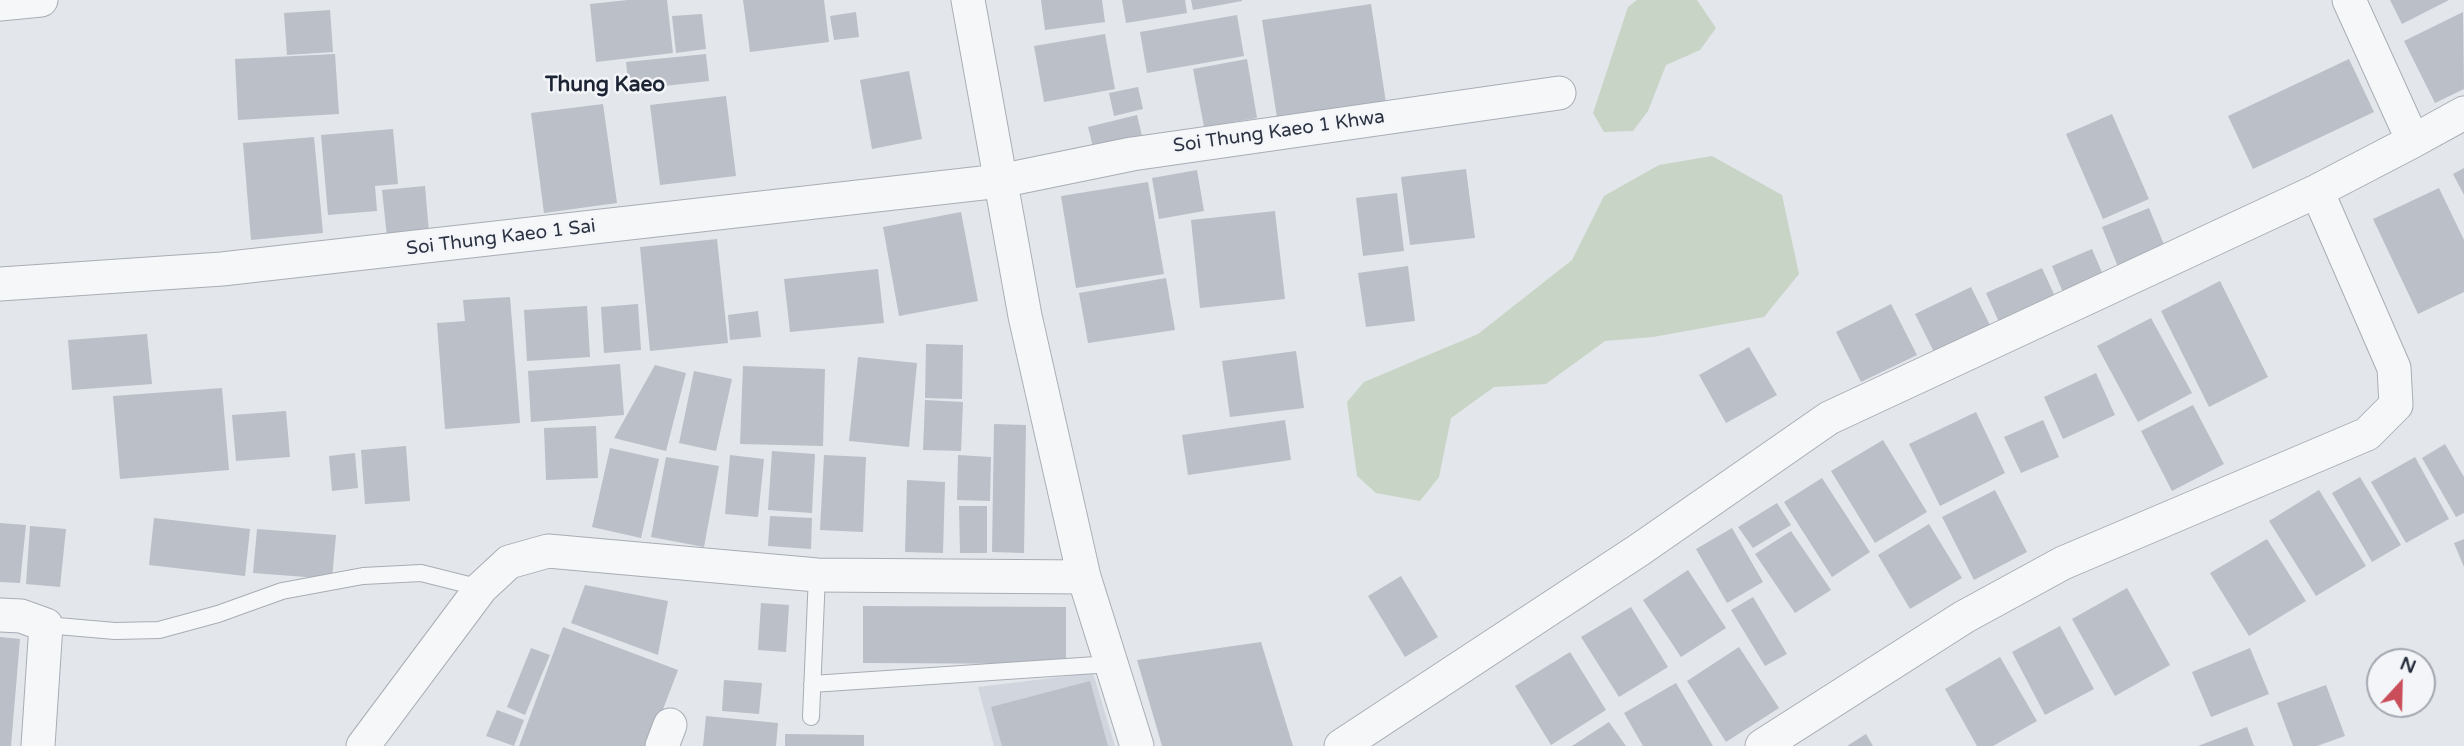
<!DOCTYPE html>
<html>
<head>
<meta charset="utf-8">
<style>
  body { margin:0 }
  #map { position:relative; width:2464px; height:746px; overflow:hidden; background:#e3e6eb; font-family:"Varela Round",sans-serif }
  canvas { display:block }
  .north { position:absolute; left:2366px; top:648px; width:70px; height:70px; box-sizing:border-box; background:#f3f5f8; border:2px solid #a3a7b0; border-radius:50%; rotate:22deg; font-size:19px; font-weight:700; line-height:28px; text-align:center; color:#2b3343 }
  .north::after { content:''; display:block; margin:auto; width:24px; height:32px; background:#ca4e5a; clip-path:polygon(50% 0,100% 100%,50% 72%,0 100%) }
</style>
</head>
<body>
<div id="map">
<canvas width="2464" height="746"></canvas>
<div class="north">N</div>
</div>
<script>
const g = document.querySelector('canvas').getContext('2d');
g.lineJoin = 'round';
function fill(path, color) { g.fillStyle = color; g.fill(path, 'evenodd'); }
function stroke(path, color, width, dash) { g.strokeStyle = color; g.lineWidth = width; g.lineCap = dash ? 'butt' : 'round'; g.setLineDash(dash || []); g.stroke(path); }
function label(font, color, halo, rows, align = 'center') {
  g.font = font + ' "Varela Round",sans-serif'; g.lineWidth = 5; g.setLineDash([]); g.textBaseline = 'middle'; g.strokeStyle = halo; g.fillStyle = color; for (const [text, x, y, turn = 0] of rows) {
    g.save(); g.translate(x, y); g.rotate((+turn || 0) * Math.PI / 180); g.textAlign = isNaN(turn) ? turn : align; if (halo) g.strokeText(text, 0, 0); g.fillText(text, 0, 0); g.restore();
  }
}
const built = new Path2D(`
  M 1093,673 L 1115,746 L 994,746 L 978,687 Z`);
const green = new Path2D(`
  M 1637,0 L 1697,0 L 1716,28 L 1700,50 L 1666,65 L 1648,111 L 1633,131 L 1604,132 L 1593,113 L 1628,7 Z
  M 1712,156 L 1782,195 L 1799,274 L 1764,317 L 1653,337 L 1605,341 L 1546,384 L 1494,387 L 1451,418 L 1439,477 L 1420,501 L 1376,493 L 1357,476 L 1347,402 L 1364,382 L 1478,334 L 1572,260 L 1604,196 L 1659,165 Z`);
const building = new Path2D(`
  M 628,0 L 667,0 L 673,53 L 596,62 L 590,4 Z
  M 743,0 L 824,0 L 829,42 L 750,52 Z
  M 1041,0 L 1102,0 L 1105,22 L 1045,30 Z
  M 1122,0 L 1185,0 L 1187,13 L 1126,23 Z
  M 1191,0 L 1242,0 L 1242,1 L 1193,10 Z
  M 2390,0 L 2449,0 L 2402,24 Z
  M 1371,4 L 1386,103 L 1277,118 L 1262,20 Z
  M 330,10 L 333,52 L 287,55 L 284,13 Z
  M 856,12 L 859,37 L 834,40 L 830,16 Z
  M 2463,12 L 2464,89 L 2435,103 L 2404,41 Z
  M 702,14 L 706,49 L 676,53 L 672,16 Z
  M 1237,15 L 1244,56 L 1147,73 L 1140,32 Z
  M 1105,34 L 1115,89 L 1044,102 L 1034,46 Z
  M 335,54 L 339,114 L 238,120 L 235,59 Z
  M 706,54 L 709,81 L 629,90 L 626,62 Z
  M 1247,59 L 1257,118 L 1204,127 L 1193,69 Z
  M 2349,59 L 2374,112 L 2253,169 L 2228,116 Z
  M 909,71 L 922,139 L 872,149 L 860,80 Z
  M 1138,87 L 1143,109 L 1114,116 L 1109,93 Z
  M 726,96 L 736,176 L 660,185 L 650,105 Z
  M 603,104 L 617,203 L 544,213 L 531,113 Z
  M 2112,114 L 2149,199 L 2103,219 L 2066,134 Z
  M 1137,115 L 1143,140 L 1094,151 L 1088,127 Z
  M 393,129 L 398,184 L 375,186 L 377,211 L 328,215 L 321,135 Z
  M 314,137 L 323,233 L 251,240 L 243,143 Z
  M 2464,168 L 2464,195 L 2453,174 Z
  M 1466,169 L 1475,238 L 1410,245 L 1401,177 Z
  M 1197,170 L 1204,211 L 1159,219 L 1152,178 Z
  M 1148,182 L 1164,274 L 1076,288 L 1061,196 Z
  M 425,186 L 429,233 L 387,237 L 382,190 Z
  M 2439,188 L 2464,240 L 2464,292 L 2418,314 L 2373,219 Z
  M 1397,193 L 1404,251 L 1363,256 L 1356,198 Z
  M 2149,208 L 2165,247 L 2118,267 L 2102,227 Z
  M 1275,211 L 1285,299 L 1200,308 L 1191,220 Z
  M 961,212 L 978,301 L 899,316 L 883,227 Z
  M 717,239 L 728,343 L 650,351 L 640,247 Z
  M 2092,249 L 2107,284 L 2067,302 L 2052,266 Z
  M 1408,266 L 1415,321 L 1366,327 L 1358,273 Z
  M 2042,268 L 2059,305 L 2003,331 L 1986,293 Z
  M 878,269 L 884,323 L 790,332 L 784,279 Z
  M 1166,278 L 1175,330 L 1088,343 L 1079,293 Z
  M 2220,281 L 2268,377 L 2209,407 L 2161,311 Z
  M 1971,287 L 1992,329 L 1936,356 L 1915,314 Z
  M 510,297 L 520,423 L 445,429 L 437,323 L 465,321 L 463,300 Z
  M 638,304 L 641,350 L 604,353 L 601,307 Z
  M 1891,304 L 1917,355 L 1861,382 L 1836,332 Z
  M 587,306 L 590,357 L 527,361 L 524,310 Z
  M 758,311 L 761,337 L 730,340 L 728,315 Z
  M 2151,318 L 2192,393 L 2138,422 L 2097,346 Z
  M 147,334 L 152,384 L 72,390 L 68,340 Z
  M 926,344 L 963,345 L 962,399 L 925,398 Z
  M 1749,347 L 1777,395 L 1726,423 L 1699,375 Z
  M 1296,351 L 1304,408 L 1230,417 L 1222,361 Z
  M 858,357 L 917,363 L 909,447 L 849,441 Z
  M 620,364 L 624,415 L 531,422 L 528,371 Z
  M 655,365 L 686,373 L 666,451 L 614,438 Z
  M 743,366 L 825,369 L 823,446 L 740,444 Z
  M 694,371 L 732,379 L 716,451 L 679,443 Z
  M 2096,373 L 2115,415 L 2063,439 L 2044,397 Z
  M 222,388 L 229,470 L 120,479 L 113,396 Z
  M 925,400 L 963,402 L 961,451 L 923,450 Z
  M 2193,405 L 2224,464 L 2172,491 L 2141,431 Z
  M 286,411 L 290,457 L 236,461 L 232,415 Z
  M 1976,412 L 2005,473 L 1940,506 L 1909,444 Z
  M 1285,420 L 1291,460 L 1188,475 L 1182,435 Z
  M 2043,420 L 2059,457 L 2021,473 L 2004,437 Z
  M 994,424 L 1026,425 L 1024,553 L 992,552 Z
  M 596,426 L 598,478 L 546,480 L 544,428 Z
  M 1883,440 L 1927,512 L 1875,543 L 1831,471 Z
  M 2445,444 L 2464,477 L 2464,513 L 2456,517 L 2422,458 Z
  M 406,446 L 410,501 L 365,504 L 361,450 Z
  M 610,448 L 659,459 L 641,538 L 592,527 Z
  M 772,451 L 815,454 L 812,513 L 768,510 Z
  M 355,453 L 358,488 L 332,491 L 329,456 Z
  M 730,455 L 764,459 L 758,517 L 725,514 Z
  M 824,455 L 866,457 L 863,532 L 820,530 Z
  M 958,455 L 991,457 L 990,501 L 957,500 Z
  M 666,457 L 719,466 L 704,547 L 651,537 Z
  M 2415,457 L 2449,519 L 2406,543 L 2371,482 Z
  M 2360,477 L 2401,545 L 2372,562 L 2332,493 Z
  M 1822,478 L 1870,552 L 1832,577 L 1784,502 Z
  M 907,480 L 945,482 L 943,553 L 905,552 Z
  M 1995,490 L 2027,552 L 1974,580 L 1942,517 Z
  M 2319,490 L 2366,566 L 2316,596 L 2269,521 Z
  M 1777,503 L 1791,525 L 1753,548 L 1738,527 Z
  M 959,506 L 987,506 L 987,553 L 960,553 Z
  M 770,516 L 812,518 L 811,549 L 768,546 Z
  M 154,518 L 250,529 L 245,576 L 149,565 Z
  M 0,523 L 26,525 L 20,583 L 0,582 Z
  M 1929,524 L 1962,578 L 1910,609 L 1878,555 Z
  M 30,526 L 66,529 L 60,587 L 26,584 Z
  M 1732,528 L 1763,582 L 1727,603 L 1696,549 Z
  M 257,529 L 336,535 L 332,579 L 253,573 Z
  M 1791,531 L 1831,590 L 1795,613 L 1755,554 Z
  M 2267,539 L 2306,601 L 2249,636 L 2210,573 Z
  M 2464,539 L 2464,567 L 2454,543 Z
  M 1688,570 L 1726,628 L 1681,657 L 1643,600 Z
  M 1401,576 L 1438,637 L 1405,657 L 1368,596 Z
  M 585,585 L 668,601 L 658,655 L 571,623 Z
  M 2127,588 L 2170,665 L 2115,696 L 2072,619 Z
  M 1753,597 L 1787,654 L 1765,666 L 1731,610 Z
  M 761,603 L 789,605 L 786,652 L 758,650 Z
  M 863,606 L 1066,607 L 1066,664 L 863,663 Z
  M 1631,607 L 1668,667 L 1619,697 L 1581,637 Z
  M 2060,626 L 2094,689 L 2045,715 L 2012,652 Z
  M 563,627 L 678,670 L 649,746 L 519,746 Z
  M 0,637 L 20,639 L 11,746 L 0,746 Z
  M 1261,642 L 1293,746 L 1162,746 L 1137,660 Z
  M 1739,647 L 1779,708 L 1726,742 L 1687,681 Z
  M 531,648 L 550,655 L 525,715 L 507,707 Z
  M 2250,648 L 2269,694 L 2211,717 L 2192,672 Z
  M 1570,652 L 1606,710 L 1551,745 L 1515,686 Z
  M 2000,657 L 2037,721 L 1993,746 L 1977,746 L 1945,689 Z
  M 724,680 L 762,683 L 759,714 L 722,711 Z
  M 1090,681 L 1108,746 L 1002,746 L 991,707 Z
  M 1676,683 L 1713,746 L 1643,746 L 1624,713 Z
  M 2326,685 L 2345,736 L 2317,746 L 2293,746 L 2277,703 Z
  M 497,710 L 524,720 L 514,746 L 486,736 Z
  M 706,716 L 778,723 L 776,746 L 703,746 Z
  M 1609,722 L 1626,746 L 1572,746 Z
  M 2247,727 L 2254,746 L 2198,746 Z
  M 785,734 L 864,735 L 864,746 L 785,746 Z
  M 1866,734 L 1873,746 L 1847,746 Z`);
const service = new Path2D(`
  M 46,625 L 115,631 L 159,630 L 218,614 L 282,591 L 363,576 L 421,573 L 481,588
  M 812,684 L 1111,664
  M 811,717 L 817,575`);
const minor = new Path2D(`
  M 968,0 L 1025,316 L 1084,577 L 1137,746
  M 0,4 L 41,0
  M 2413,141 L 2464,113
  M 0,284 L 222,269 L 1000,181 L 1132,154 L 1559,93
  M 0,615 L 21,616 L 46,625 L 38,746
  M 363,746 L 481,588 L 509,562 L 548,551 L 817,575 L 1084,577
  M 662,746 L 670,725
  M 1341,746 L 1639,550 L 1829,418 L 2317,191 L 2413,141 L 2349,0
  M 1762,746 L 1964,617 L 2063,563 L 2367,434 L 2396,405 L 2394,368 L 2317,191`);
const streetNames = [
  ["Soi Thung Kaeo 1 Khwa",1279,132,-8],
  ["Soi Thung Kaeo 1 Sai",501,238,-7]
];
const neighbourhoodNames = [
  ["Thung Kaeo",605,85]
];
fill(built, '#d1d5dd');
fill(green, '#c8d4c5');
fill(building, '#babfc8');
stroke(service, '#a8adb5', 18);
stroke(minor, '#a8adb5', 35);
stroke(service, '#f6f7f9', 16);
stroke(minor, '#f6f7f9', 33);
label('19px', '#2b3343', '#f3f5f8', streetNames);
label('bold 21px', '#1d2434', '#f3f5f8', neighbourhoodNames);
</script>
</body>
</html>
